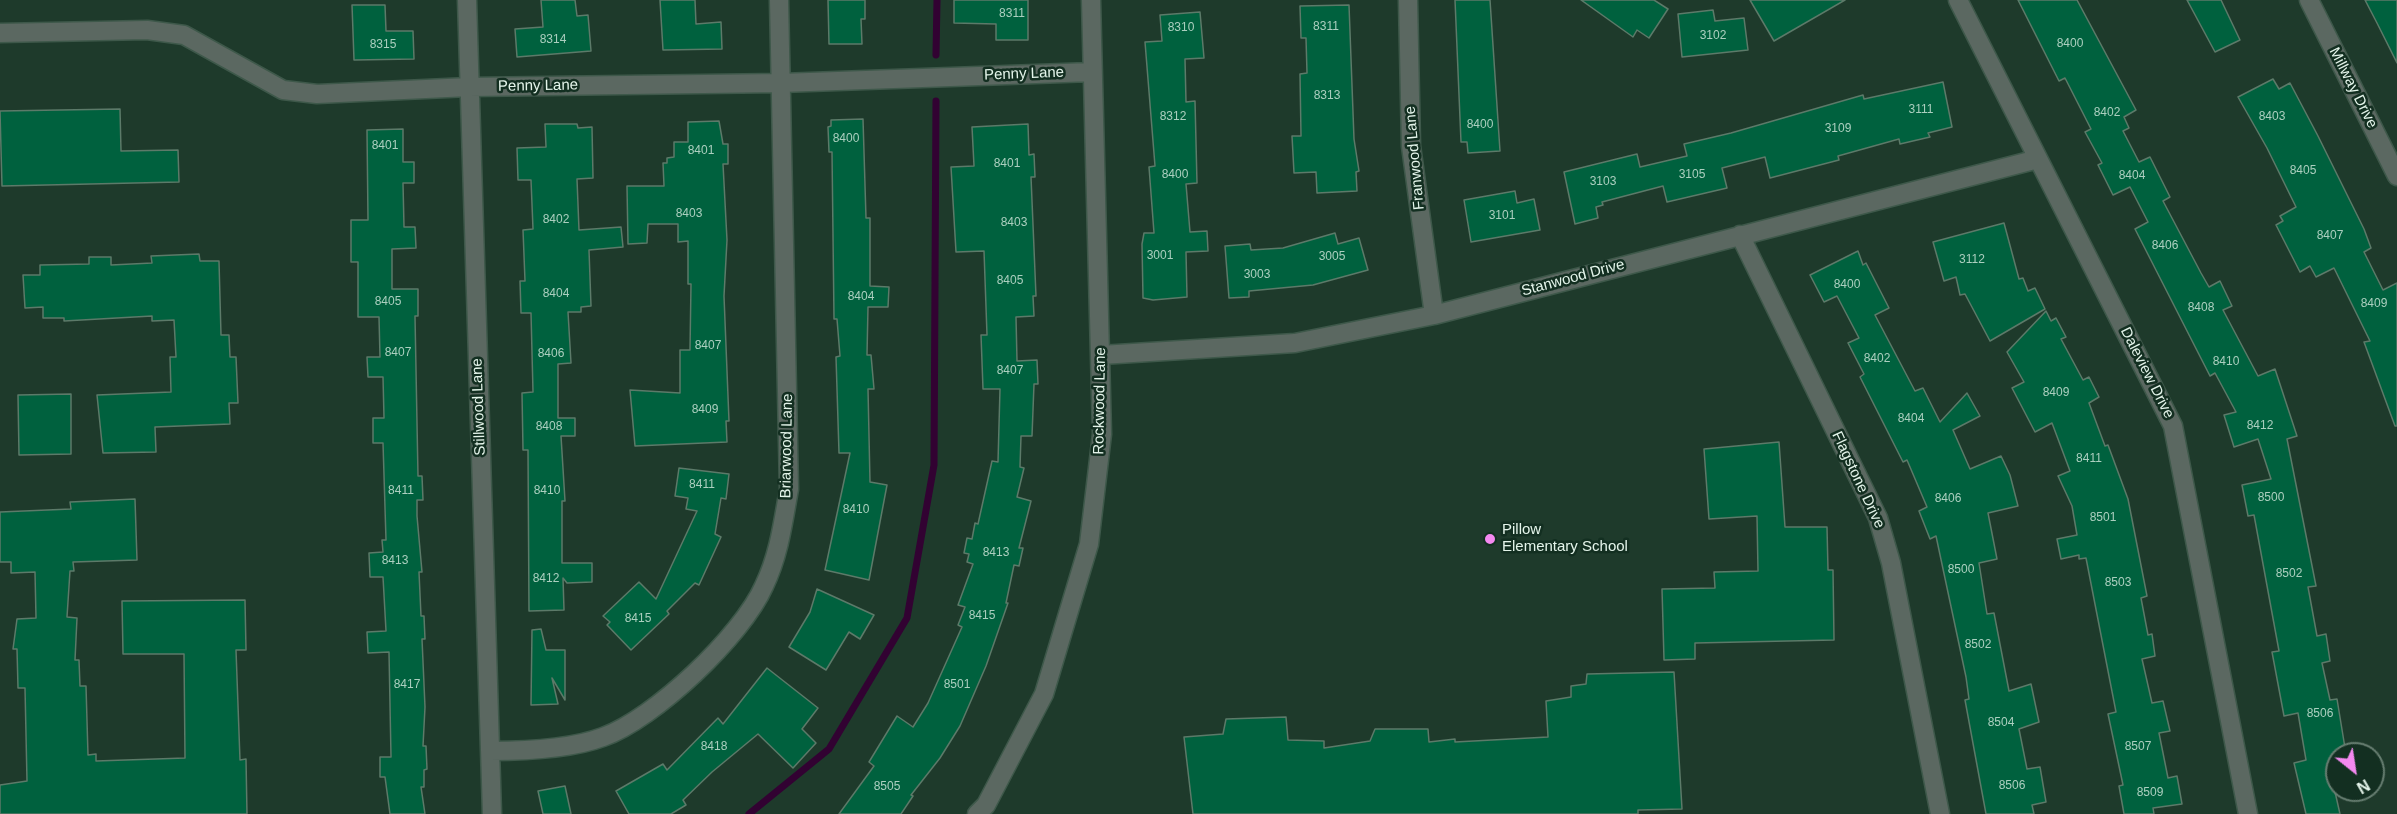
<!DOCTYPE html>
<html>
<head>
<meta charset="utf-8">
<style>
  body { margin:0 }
  #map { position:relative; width:2397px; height:814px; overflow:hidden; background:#1e3a2b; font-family:Arial,sans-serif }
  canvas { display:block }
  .north { position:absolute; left:2325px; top:742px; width:60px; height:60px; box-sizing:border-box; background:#132f21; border:2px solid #677e71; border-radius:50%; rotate:150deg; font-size:16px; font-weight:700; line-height:24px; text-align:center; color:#e4f4ea }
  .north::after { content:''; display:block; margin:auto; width:21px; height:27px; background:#f489f0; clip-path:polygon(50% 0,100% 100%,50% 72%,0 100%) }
</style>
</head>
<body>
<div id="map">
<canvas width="2397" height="814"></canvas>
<div class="north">N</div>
</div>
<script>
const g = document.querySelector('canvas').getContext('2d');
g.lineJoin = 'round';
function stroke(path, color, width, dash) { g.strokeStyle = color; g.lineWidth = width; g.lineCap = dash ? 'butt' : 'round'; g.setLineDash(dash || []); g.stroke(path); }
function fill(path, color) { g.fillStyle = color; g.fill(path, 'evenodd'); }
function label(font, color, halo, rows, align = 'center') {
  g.font = font + ' Arial,sans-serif'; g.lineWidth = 5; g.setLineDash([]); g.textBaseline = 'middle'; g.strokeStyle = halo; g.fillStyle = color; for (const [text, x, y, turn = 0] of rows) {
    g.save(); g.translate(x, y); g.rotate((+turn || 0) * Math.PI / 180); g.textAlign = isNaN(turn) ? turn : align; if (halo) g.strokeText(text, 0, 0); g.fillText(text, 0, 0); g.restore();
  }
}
const stream = new Path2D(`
  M 936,55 L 937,0
  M 749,814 L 829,749 L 907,618 L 934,465 L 936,101`);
const building = new Path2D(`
  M 541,0 L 575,0 L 577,16 L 588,15 L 591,51 L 517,57 L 515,29 L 543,27 Z
  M 660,0 L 695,0 L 696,24 L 721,22 L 722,49 L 663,50 Z
  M 828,0 L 865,0 L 865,19 L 861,19 L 862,44 L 829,44 Z
  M 954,0 L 1028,0 L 1028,40 L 996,40 L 996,24 L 954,23 Z
  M 1455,0 L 1490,0 L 1500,151 L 1468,153 L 1467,142 L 1461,142 Z
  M 1581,0 L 1654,0 L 1668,9 L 1649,38 L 1637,30 L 1633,37 Z
  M 1750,0 L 1845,0 L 1774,41 Z
  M 2018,0 L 2077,0 L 2136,110 L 2124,117 L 2129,128 L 2123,131 L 2139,162 L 2150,157 L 2170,197 L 2163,201 L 2201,273 L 2209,287 L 2220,281 L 2232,306 L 2223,310 L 2258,376 L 2275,369 L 2297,436 L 2287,439 L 2316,586 L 2308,587 L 2317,636 L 2326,634 L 2330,661 L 2322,663 L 2330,700 L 2337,699 L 2346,754 L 2337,754 L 2337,783 L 2333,783 L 2340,814 L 2306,814 L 2294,763 L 2306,760 L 2298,713 L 2284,716 L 2272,652 L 2279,651 L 2254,515 L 2248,516 L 2242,485 L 2271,479 L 2258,439 L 2234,447 L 2224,415 L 2236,412 L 2215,373 L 2210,376 L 2135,229 L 2148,222 L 2130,187 L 2113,195 L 2098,165 L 2102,163 L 2085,132 L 2091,129 L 2065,78 L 2059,81 Z
  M 2187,0 L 2221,0 L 2240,40 L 2215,52 Z
  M 2365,0 L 2397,0 L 2397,63 L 2377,23 Z
  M 352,5 L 385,5 L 386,31 L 413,31 L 414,59 L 354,60 Z
  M 1349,5 L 1354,139 L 1359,171 L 1356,172 L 1357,191 L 1317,193 L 1316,172 L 1294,173 L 1292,136 L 1301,136 L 1300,74 L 1307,73 L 1306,38 L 1301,38 L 1300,6 Z
  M 1713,10 L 1715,21 L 1744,18 L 1748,50 L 1682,57 L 1678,14 Z
  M 1200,12 L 1204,58 L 1185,59 L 1186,102 L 1195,101 L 1197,183 L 1186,184 L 1190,232 L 1207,231 L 1208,251 L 1186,252 L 1187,297 L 1153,300 L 1143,298 L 1142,244 L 1144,233 L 1154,233 L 1149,167 L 1155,166 L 1145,42 L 1162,41 L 1160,15 Z
  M 2273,79 L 2279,89 L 2290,83 L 2318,136 L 2364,229 L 2371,248 L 2364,252 L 2383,290 L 2397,283 L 2397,426 L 2395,426 L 2364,342 L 2370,341 L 2334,268 L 2316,277 L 2310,266 L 2300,272 L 2276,225 L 2283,221 L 2280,216 L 2296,207 L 2267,148 L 2238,97 Z
  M 1943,82 L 1952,127 L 1928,133 L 1930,137 L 1900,144 L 1899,139 L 1838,156 L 1839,160 L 1770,178 L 1765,157 L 1722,168 L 1727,188 L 1667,202 L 1663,186 L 1602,202 L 1603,205 L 1596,207 L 1598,218 L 1575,224 L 1564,172 L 1637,154 L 1640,167 L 1687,156 L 1684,144 L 1731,133 L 1863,95 L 1864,99 Z
  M 120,109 L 121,151 L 178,150 L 179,182 L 2,186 L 0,111 Z
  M 863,119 L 866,218 L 870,218 L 870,286 L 889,287 L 888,307 L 868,307 L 867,355 L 871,355 L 874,389 L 868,389 L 870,482 L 887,485 L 869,580 L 825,570 L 850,453 L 839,453 L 836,357 L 840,356 L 837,319 L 834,319 L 832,152 L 829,152 L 828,127 L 831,126 L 831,120 Z
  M 719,121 L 723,144 L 728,144 L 728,164 L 723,164 L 727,240 L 724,296 L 729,421 L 726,421 L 727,442 L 635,446 L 630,390 L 680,393 L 680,350 L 690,350 L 691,284 L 688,284 L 688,241 L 678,242 L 678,224 L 648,224 L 647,243 L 628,244 L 627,186 L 664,186 L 663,163 L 667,163 L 667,158 L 674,157 L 674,142 L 688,142 L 688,122 Z
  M 545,124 L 577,124 L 578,128 L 592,127 L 593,178 L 577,179 L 579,230 L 621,227 L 623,247 L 589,250 L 591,306 L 581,307 L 581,312 L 568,312 L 571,363 L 558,364 L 558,418 L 575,418 L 575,436 L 561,436 L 565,501 L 562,501 L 562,563 L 592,563 L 592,582 L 567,583 L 563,578 L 564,610 L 529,611 L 528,450 L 523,450 L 522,393 L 533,392 L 531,313 L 521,313 L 520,281 L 525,281 L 523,230 L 533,229 L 531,180 L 518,180 L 517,148 L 546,147 Z
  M 1028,124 L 1029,155 L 1034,154 L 1035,177 L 1031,177 L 1036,296 L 1033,296 L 1034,316 L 1016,317 L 1017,361 L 1037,360 L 1038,384 L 1034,384 L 1032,436 L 1021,436 L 1020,467 L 1024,468 L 1017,497 L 1031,501 L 1019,548 L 1023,548 L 1019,566 L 1014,565 L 1006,603 L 1008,603 L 986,666 L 960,726 L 940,758 L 911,795 L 913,796 L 901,814 L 839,814 L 874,766 L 869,762 L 897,716 L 913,727 L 928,703 L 962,627 L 958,625 L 965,607 L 958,605 L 973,564 L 967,562 L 969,554 L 964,553 L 967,538 L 972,539 L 975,523 L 978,524 L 992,461 L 998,462 L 1000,389 L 983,389 L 981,335 L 987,335 L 984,251 L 956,252 L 951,167 L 974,166 L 972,127 Z
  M 403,129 L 403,162 L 414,162 L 414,183 L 403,183 L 404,227 L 415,227 L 416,248 L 392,249 L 392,289 L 418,289 L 418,316 L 415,316 L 418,476 L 422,476 L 423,500 L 417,500 L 417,516 L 422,572 L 419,572 L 421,616 L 424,616 L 425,639 L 422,639 L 425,707 L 423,746 L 426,746 L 427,769 L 424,770 L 424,787 L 421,787 L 425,814 L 390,814 L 385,777 L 380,777 L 380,757 L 391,757 L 389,652 L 368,653 L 367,632 L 386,631 L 383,577 L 370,577 L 369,553 L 383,552 L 382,540 L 386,540 L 383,443 L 373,443 L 373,418 L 384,418 L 383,377 L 368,377 L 367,357 L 380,357 L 379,317 L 358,317 L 358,262 L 351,262 L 351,220 L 368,220 L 367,130 Z
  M 1515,191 L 1517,203 L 1534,199 L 1540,230 L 1471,242 L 1464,200 Z
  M 2004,223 L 2019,279 L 2023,278 L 2028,291 L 2035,288 L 2045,309 L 1990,341 L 1965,294 L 1960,295 L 1956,277 L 1944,281 L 1933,242 Z
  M 1335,233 L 1338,244 L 1359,238 L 1368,270 L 1313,285 L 1249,291 L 1249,297 L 1229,298 L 1225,246 L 1250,244 L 1251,250 L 1283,248 Z
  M 1858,251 L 1863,265 L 1866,263 L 1889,308 L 1875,315 L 1915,391 L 1923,388 L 1940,422 L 1967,393 L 1980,416 L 1953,430 L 1970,469 L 2001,456 L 2010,475 L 2018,506 L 1988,513 L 1997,559 L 1979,563 L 1987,614 L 1994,613 L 2009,691 L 2031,684 L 2039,722 L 2019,729 L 2027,769 L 2040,767 L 2046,802 L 2032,805 L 2034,814 L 1986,814 L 1965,700 L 1969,699 L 1966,677 L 1936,536 L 1930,539 L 1919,511 L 1927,507 L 1907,460 L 1903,462 L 1860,377 L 1864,374 L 1848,343 L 1859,338 L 1837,296 L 1824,302 L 1810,275 Z
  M 199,254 L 200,261 L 219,261 L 221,335 L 229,335 L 230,357 L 236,357 L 238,403 L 229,403 L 230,424 L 155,427 L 156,452 L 103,453 L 97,395 L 171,392 L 170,357 L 176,357 L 174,320 L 152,321 L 152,316 L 64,321 L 64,318 L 43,318 L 43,307 L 25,308 L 23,275 L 40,275 L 40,265 L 89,264 L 89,257 L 111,257 L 111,265 L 152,263 L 151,256 Z
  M 2046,311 L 2051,321 L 2056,318 L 2066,337 L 2061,339 L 2083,380 L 2089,377 L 2099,397 L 2089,403 L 2105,446 L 2108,445 L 2128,499 L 2147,596 L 2141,598 L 2148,635 L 2152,634 L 2155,656 L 2142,659 L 2152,703 L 2163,701 L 2170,731 L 2159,733 L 2168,778 L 2177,776 L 2182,804 L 2153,808 L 2154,814 L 2124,814 L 2119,786 L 2123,785 L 2108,714 L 2116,712 L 2086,558 L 2079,559 L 2079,555 L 2061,559 L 2057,539 L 2077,535 L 2072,506 L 2058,476 L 2070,471 L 2052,423 L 2035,432 L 2012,388 L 2024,382 L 2007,352 Z
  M 71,394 L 71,454 L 19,455 L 18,395 Z
  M 1779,442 L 1785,527 L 1827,527 L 1828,570 L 1833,570 L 1834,640 L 1695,643 L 1695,659 L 1664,660 L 1662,589 L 1715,588 L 1714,572 L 1758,571 L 1757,516 L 1709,519 L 1704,449 Z
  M 679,468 L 729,474 L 726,499 L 721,498 L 715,534 L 721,537 L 699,585 L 695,583 L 667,611 L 669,614 L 631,650 L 607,625 L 610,622 L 603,616 L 639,582 L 656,599 L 697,511 L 686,509 L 688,498 L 675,496 Z
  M 135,499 L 137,560 L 73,562 L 74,571 L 70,571 L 67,617 L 77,618 L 75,660 L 79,660 L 80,686 L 86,686 L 88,755 L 96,754 L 96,761 L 185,758 L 184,654 L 123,654 L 122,601 L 245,600 L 246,650 L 236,650 L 240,760 L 246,759 L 247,814 L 0,814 L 0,785 L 27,781 L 25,688 L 18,688 L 17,649 L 13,649 L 17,619 L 36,618 L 35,572 L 11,573 L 11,562 L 0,562 L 0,512 L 71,509 L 70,502 Z
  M 817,589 L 874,615 L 860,639 L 849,632 L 826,670 L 789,647 L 810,612 Z
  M 541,629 L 546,650 L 565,650 L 565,700 L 552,678 L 558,704 L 531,705 L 532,630 Z
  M 767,668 L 818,708 L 802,729 L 816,743 L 793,768 L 758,734 L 712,772 L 683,800 L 686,805 L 671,814 L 629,814 L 616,791 L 663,764 L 667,770 L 718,718 L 723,724 Z
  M 1674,672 L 1682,809 L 1638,810 L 1638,814 L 1193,814 L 1184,737 L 1223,734 L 1226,719 L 1286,717 L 1288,740 L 1324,741 L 1324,748 L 1370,741 L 1375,729 L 1428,729 L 1429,742 L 1455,739 L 1455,742 L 1548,737 L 1546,701 L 1571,697 L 1571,686 L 1586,684 L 1587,674 Z
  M 565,786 L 571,814 L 543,814 L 538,791 Z`);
const minor = new Path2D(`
  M 467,0 L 492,814
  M 1408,0 L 1411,146 L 1434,315
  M 1958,0 L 2173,426 L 2248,814
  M 2309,0 L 2397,176
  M 0,33 L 147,30 L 184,35 L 283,90 L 317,94 L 469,87 L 781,83 L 1092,72
  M 1740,235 L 1878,518 L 1891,563 L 1940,814
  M 1101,355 L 1295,343 L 1434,315 L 2038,159
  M 490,751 C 524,751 571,749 603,737 C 654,719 742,636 764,586 C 779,555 783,523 789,489 L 779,0
  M 977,814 L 986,805 L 1044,694 L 1089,544 L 1102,434 L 1091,0`);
const markers = [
  [1490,539,6,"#f489f0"]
];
const numberNames = [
  ["8311",1012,14],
  ["8311",1326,27],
  ["8310",1181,28],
  ["3102",1713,36],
  ["8314",553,40],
  ["8400",2070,44],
  ["8315",383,45],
  ["8313",1327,96],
  ["3111",1921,110],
  ["8402",2107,113],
  ["8312",1173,117],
  ["8403",2272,117],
  ["8400",1480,125],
  ["3109",1838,129],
  ["8400",846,139],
  ["8401",385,146],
  ["8401",701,151],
  ["8401",1007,164],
  ["8405",2303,171],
  ["8400",1175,175],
  ["3105",1692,175],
  ["8404",2132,176],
  ["3103",1603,182],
  ["8403",689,214],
  ["3101",1502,216],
  ["8402",556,220],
  ["8403",1014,223],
  ["8407",2330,236],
  ["8406",2165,246],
  ["3001",1160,256],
  ["3005",1332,257],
  ["3112",1972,260],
  ["3003",1257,275],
  ["8405",1010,281],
  ["8400",1847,285],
  ["8404",556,294],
  ["8404",861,297],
  ["8405",388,302],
  ["8409",2374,304],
  ["8408",2201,308],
  ["8407",708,346],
  ["8407",398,353],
  ["8406",551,354],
  ["8402",1877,359],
  ["8410",2226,362],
  ["8407",1010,371],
  ["8409",2056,393],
  ["8409",705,410],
  ["8404",1911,419],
  ["8412",2260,426],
  ["8408",549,427],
  ["8411",2089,459],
  ["8411",702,485],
  ["8411",401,491],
  ["8410",547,491],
  ["8500",2271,498],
  ["8406",1948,499],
  ["8410",856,510],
  ["8501",2103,518],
  ["8413",996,553],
  ["8413",395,561],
  ["8500",1961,570],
  ["8502",2289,574],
  ["8412",546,579],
  ["8503",2118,583],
  ["8415",982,616],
  ["8415",638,619],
  ["8502",1978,645],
  ["8417",407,685],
  ["8501",957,685],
  ["8506",2320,714],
  ["8504",2001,723],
  ["8418",714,747],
  ["8507",2138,747],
  ["8506",2012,786],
  ["8505",887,787],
  ["8509",2150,793]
];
const streetNames = [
  ["Penny Lane",1024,74,-2],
  ["Penny Lane",538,86,-1],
  ["Millway Drive",2353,88,63],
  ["Franwood Lane",1415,158,-95],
  ["Stanwood Drive",1573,278,-15],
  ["Daleview Drive",2147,373,63],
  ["Rockwood Lane",1100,401,-89],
  ["Stillwood Lane",479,407,-92],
  ["Briarwood Lane",787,446,-89],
  ["Flagstone Drive",1858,480,65]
];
const poiNames = [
  ["Pillow",1502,530],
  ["Elementary School",1502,547]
];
stroke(stream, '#320232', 7);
fill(building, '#00613e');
stroke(building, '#5c7a69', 1.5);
stroke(minor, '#3e584a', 21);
stroke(minor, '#5b6861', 18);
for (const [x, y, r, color] of markers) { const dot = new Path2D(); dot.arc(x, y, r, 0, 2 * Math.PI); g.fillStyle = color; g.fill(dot); stroke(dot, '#132f21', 2); }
label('12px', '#abcfbf', null, numberNames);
label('15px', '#e4f4ea', '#132f21', streetNames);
label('15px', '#e4f4ea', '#132f21', poiNames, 'left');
</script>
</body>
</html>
